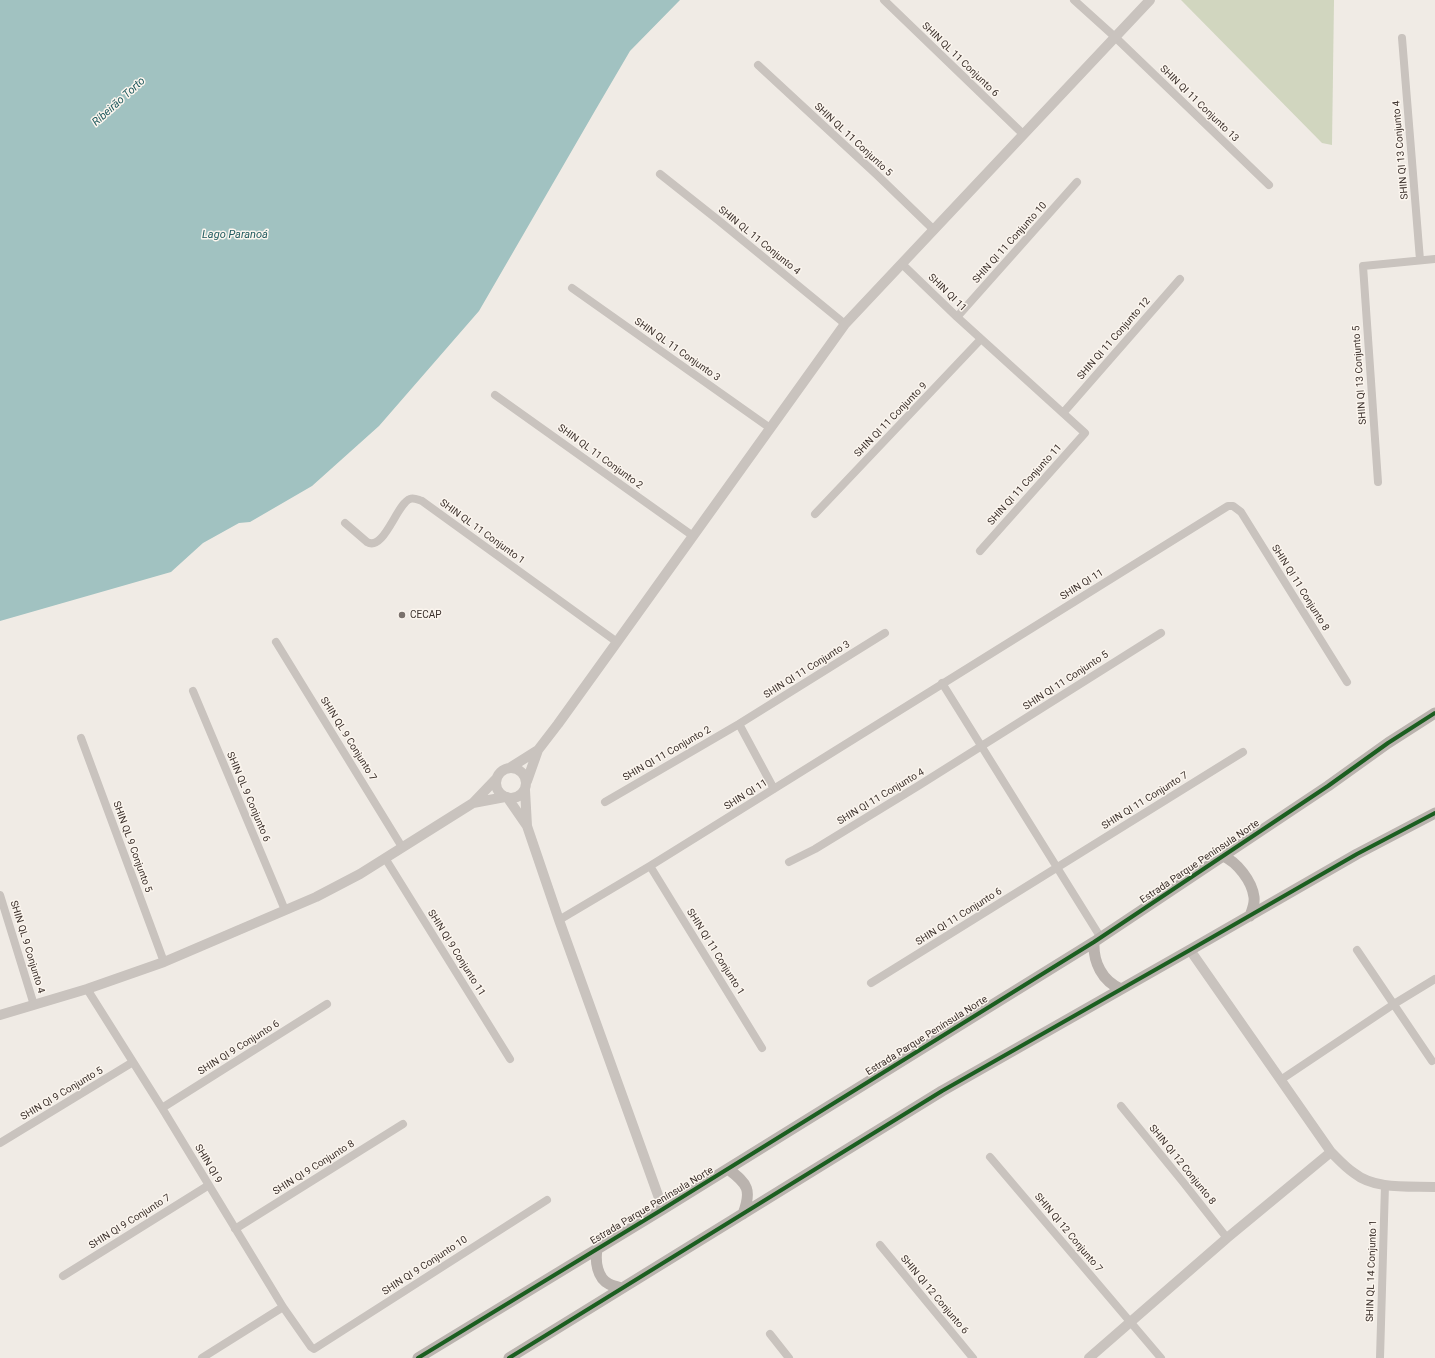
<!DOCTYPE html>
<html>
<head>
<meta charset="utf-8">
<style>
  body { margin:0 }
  canvas { display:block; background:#f0ebe5 }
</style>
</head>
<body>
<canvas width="1435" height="1358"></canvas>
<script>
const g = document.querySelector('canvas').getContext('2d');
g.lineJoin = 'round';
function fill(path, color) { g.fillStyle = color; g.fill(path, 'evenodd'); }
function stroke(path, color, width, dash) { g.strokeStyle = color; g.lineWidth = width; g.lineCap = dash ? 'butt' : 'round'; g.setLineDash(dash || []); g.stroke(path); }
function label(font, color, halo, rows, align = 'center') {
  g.font = font + ' Roboto,sans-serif'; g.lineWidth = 3; g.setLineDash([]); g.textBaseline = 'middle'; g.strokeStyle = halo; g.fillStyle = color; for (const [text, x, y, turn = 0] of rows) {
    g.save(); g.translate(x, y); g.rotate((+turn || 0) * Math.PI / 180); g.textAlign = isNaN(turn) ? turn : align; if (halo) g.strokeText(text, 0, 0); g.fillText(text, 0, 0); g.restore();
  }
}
const green = new Path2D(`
  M 1181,0 L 1334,0 L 1332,145 L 1322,143 Z`);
const water = new Path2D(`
  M 0,0 L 680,0 L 630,51 L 596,109 L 479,311 L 379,426 L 312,486 L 250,522 L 239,523 L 203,543 L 171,572 L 0,621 Z`);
const minor = new Path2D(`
  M 884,0 L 1023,134
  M 1074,0 L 1115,37 L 1269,185
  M 1402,38 L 1420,260
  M 758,65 L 877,175 L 934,230
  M 660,174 L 718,220 L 845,324
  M 902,264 L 957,317 L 1085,433 L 980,551
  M 572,288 L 770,428
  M 957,317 L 1077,182
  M 495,395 L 693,536
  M 1063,413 L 1180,279
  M 1378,482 L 1363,266 L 1435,259
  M 815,514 L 981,339
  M 345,523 L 367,542 C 384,552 397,503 410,499 C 414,497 418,500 422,501 L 617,642
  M 276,642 L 402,847
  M 942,683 L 1101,938
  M 193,691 L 285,910
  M 739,724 L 774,789
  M 81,738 L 164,962
  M 605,802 L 739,724 L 885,633
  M 385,858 L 510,1059
  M 789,862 L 815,849 L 918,786 L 1161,633
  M 650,866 L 762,1048
  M 0,895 L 34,1005
  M 559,920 L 650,866 L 1228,506 L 1233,506 L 1241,512 L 1347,682
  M 1357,950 L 1432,1061
  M 871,983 L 1243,752
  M 87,989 L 162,1108 L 283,1307 L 311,1347 L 314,1349 L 547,1200
  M 1282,1079 L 1394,1004 L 1435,979
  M 1121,1106 L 1183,1182 L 1227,1238
  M 162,1108 L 327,1004
  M 0,1143 L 133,1062
  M 990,1157 L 1161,1358
  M 235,1229 L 403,1124
  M 880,1245 L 973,1358
  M 63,1276 L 209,1185
  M 770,1334 L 789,1358
  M 202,1358 L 283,1307
  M 1380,1358 L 1385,1185`);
const tertiary = new Path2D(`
  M 511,767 L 538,750
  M496 783a15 15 0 1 1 30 0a15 15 0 1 1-30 0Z
  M 527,781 L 538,750 L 558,724 L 617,642 L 845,324 L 1150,0
  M 525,790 L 527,826 L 559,920 L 663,1209
  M 507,797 L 527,826
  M 473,803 L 505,797
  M 1190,950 L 1331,1152 C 1338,1159 1345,1167 1354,1173 C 1375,1190 1409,1186 1435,1187
  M 0,1015 L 87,989 L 164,962 L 316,897 L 360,874 L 473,803 L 496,779
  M 1089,1358 L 1227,1238 L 1331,1152`);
const secondary = new Path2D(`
  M 1223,856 C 1237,862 1252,881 1254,897 C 1255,904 1252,910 1250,916
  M 1094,942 C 1093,962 1102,981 1121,989
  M 728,1169 C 748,1184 752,1190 743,1214
  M 597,1249 C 595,1261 597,1278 609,1284 C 613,1286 618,1287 622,1288
  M 418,1358 L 663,1209 L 1094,942 L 1328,786 L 1388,743 L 1435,713
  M 509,1358 L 942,1091 L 1190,950 L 1357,854 L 1435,813`);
const cycleway = new Path2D(`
  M 418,1358 L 663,1209 L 1094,942 L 1328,786 L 1388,743 L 1435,713
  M 509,1358 L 942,1091 L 1190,950 L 1357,854 L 1435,813`);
const markers = [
  [402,615,4,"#7a716c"]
];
const streetNames = [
  ["SHIN QL 11 Conjunto 6",960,60,44],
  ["SHIN QI 11 Conjunto 13",1199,104,44],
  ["SHIN QL 11 Conjunto 5",853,140,43],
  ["SHIN QI 13 Conjunto 4",1401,150,-95],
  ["SHIN QL 11 Conjunto 4",759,241,39],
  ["SHIN QI 11 Conjunto 10",1010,243,-48],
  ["SHIN QI 11",947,293,44],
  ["SHIN QI 11 Conjunto 12",1114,339,-49],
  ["SHIN QL 11 Conjunto 3",677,350,35],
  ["SHIN QI 13 Conjunto 5",1360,375,-94],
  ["SHIN QI 11 Conjunto 9",891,420,-46],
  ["SHIN QL 11 Conjunto 2",600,457,36],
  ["SHIN QI 11 Conjunto 11",1025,485,-48],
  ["SHIN QL 11 Conjunto 1",482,532,36],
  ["SHIN QI 11",1082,585,-32],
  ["SHIN QI 11 Conjunto 8",1300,588,58],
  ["SHIN QI 11 Conjunto 3",807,670,-32],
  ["SHIN QI 11 Conjunto 5",1066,681,-33],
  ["SHIN QL 9 Conjunto 7",348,739,58],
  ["SHIN QI 11 Conjunto 2",667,754,-30],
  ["SHIN QI 11",746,795,-32],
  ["SHIN QL 9 Conjunto 6",248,797,67],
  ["SHIN QI 11 Conjunto 4",881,797,-31],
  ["SHIN QI 11 Conjunto 7",1145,801,-32],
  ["SHIN QL 9 Conjunto 5",132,847,70],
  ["Estrada Parque Península Norte",1200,862,-34],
  ["SHIN QI 11 Conjunto 6",959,917,-32],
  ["SHIN QL 9 Conjunto 4",27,947,73],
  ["SHIN QI 11 Conjunto 1",715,952,58],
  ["SHIN QI 9 Conjunto 11",456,953,58],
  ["Estrada Parque Península Norte",927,1036,-32],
  ["SHIN QI 9 Conjunto 6",239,1048,-32],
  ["SHIN QI 9 Conjunto 5",62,1094,-31],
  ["SHIN QI 9",208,1164,59],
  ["SHIN QI 12 Conjunto 8",1182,1165,51],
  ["SHIN QI 9 Conjunto 8",314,1168,-32],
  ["Estrada Parque Península Norte",652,1206,-31],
  ["SHIN QI 9 Conjunto 7",130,1222,-32],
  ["SHIN QI 12 Conjunto 7",1068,1233,50],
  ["SHIN QI 9 Conjunto 10",425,1266,-33],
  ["SHIN QL 14 Conjunto 1",1372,1271,-88],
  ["SHIN QI 12 Conjunto 6",934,1295,50]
];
const poiNames = [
  ["CECAP",410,615]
];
const waterNames = [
  ["Ribeirão Torto",119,102,-42],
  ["Lago Paranoá",235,235]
];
fill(green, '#d1d6bf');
fill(water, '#a1c2c1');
stroke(minor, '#c9c3be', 8);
stroke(tertiary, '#c9c3be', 10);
stroke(secondary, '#bab3ae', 11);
stroke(cycleway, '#1b5e20', 4);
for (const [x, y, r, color] of markers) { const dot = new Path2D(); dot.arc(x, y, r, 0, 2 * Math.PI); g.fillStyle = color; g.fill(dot); stroke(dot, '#fbf5ee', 1.5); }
label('10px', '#3b302b', '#fbf5ee', streetNames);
label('10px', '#3b302b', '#fbf5ee', poiNames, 'left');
label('italic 11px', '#1f5a5e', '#fbf5ee', waterNames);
</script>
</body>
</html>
